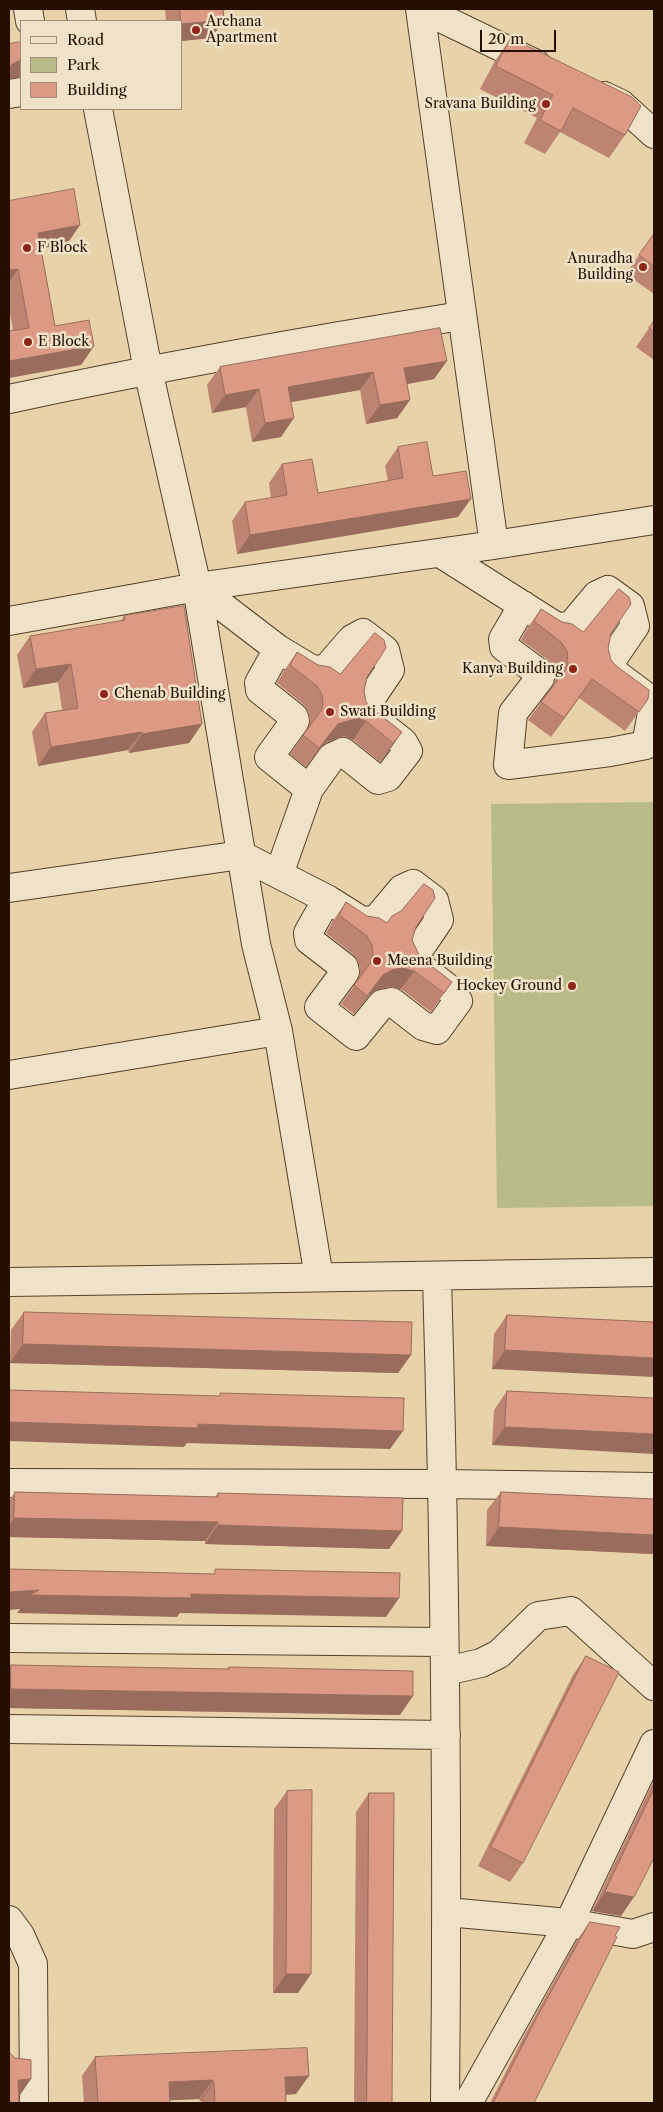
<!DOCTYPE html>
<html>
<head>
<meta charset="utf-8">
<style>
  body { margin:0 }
  #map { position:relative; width:663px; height:2112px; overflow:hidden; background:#e7d2aa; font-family:"Libre Caslon Text",serif }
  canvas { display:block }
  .frame { position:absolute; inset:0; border:10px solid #260f00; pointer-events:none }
  .legend { position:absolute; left:20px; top:20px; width:162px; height:90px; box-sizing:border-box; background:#efe2c8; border:1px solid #9f8e78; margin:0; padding:6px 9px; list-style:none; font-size:15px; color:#260f00 }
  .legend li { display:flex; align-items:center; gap:10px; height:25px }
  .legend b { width:25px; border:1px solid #9f8e78 }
  .scale { position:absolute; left:480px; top:30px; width:76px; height:22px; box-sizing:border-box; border:2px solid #260f00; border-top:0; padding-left:6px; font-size:15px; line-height:18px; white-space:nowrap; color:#260f00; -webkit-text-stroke:4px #efe2c8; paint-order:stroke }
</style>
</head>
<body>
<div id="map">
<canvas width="663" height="2112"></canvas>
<div class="frame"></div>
<ul class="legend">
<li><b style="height:6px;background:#efe2c8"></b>Road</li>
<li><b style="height:14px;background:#b9bb86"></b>Park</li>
<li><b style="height:14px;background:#dc9a85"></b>Building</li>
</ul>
<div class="scale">20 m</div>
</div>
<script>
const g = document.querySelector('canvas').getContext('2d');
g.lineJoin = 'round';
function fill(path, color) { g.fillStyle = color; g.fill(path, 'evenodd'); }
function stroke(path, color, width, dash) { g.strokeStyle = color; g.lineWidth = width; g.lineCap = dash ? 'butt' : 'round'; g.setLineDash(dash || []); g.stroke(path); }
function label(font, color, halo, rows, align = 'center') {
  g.font = font + ' "Libre Caslon Text",serif'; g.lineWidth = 5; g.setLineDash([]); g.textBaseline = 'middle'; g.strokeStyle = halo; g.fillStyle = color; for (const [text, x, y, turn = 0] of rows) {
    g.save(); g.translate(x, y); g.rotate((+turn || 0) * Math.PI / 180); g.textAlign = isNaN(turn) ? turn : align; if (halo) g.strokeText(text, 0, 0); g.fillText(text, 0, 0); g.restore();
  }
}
const green = new Path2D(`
  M 654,802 L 654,1206 L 497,1208 L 491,804 Z`);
const minor = new Path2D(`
  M 28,9 L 30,21
  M 80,9 L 82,21
  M 420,9 L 494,545
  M 422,9 L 536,64
  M 9,94 L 21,92
  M 604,96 L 621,104 L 654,134
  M 98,109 L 148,370 L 197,587 L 256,944 L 278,1031 L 319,1277
  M 9,399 C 159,367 309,340 461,316
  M 440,553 L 557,627 L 571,626 L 597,595 L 608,590 L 630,606 L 635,626 L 611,661 L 612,671 L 648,698 L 653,707 L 646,745 L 610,752 L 508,765 L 513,713 L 540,678 L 539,673 L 504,647 L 503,639 L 523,605
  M 197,587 L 278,649 L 313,670 L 326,669 L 352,639 L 363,633 L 385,650 L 390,670 L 367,704 L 367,714 L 403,742 L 408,751 L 388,777 L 378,780 L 343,752 L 332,757 L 309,789 L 269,757 L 295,721 L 294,717 L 260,690 L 259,683 L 278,649
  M 9,621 L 197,587 L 494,545 L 654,520
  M 279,874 L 309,789
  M 9,888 L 241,855 L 327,899 L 362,921 L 376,920 L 402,889 L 413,884 L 434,900 L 439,920 L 416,954 L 417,964 L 453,992 L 458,1001 L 437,1030 L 423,1026 L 392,1002 L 382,1004 L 356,1036 L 319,1007 L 345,972 L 344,967 L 309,940 L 308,933 L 327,899
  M 9,1075 L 278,1031
  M 437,1278 C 445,1553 448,1828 445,2103
  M 9,1282 C 224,1278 439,1277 654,1272
  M 9,1483 L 443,1484 L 654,1487
  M 9,1638 L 444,1642
  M 446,1671 L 481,1663 L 499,1654 L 538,1616 L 571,1611 L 654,1686
  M 9,1729 L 446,1735
  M 447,1912 L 569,1923 L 633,1934 L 654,1927
  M 9,1920 L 20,1935 L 33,1964 L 34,2103
  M 468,2103 L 569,1923 L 654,1744`);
const wall = new Path2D(`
  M 165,9 L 223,9 L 224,20 L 211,38 L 181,41 L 181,21 L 166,21 Z
  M 511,38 L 625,135 L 609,158 L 560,132 L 545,154 L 524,143 L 537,118 L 480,89 L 495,61 Z
  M 9,201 L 67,244 L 41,248 L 55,326 L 94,346 L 81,365 L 13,330 L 9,308 Z
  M 654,234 L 654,294 L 626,274 Z
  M 654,321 L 654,360 L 636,347 Z
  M 440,328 L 434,379 L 407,384 L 410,400 L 397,418 L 366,424 L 360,390 L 291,402 L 281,437 L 252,442 L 246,407 L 212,413 L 207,385 L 220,367 Z
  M 398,447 L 433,476 L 458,517 L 237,554 L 232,521 L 245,502 L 271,498 L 269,483 L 282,464 L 318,493 L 388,481 L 385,466 Z
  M 541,609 L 562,622 L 583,632 L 611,633 L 608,648 L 611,660 L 648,699 L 625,731 L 579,698 L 551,737 L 528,720 L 554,685 L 555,681 L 554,670 L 548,660 L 521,640 L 528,627 Z
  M 124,616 L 202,724 L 189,743 L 129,753 L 128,750 L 38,766 L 32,732 L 45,713 L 62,710 L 58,682 L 23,688 L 17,655 L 30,636 L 121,621 Z
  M 297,652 L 318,665 L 340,674 L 367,677 L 364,691 L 366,702 L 370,707 L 402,732 L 380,762 L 353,740 L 344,736 L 325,743 L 306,767 L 290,754 L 308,729 L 310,724 L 309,713 L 304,705 L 277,683 L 284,671 Z
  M 346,902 L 367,916 L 387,923 L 416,927 L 412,940 L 420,957 L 452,982 L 431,1012 L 401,989 L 389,987 L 379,989 L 370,994 L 354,1014 L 341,1004 L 359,979 L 360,975 L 359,964 L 354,955 L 326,933 L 333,921 Z
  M 24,1312 L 411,1355 L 398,1373 L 10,1363 L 11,1330 Z
  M 507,1315 L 654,1322 L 492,1369 L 494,1334 Z
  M 507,1391 L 654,1398 L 492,1445 L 494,1410 Z
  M 15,1492 L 215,1497 L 218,1493 L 402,1531 L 389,1549 L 205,1544 L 205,1541 L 9,1537 L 9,1501 Z
  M 501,1492 L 654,1499 L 654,1554 L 486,1546 L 487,1510 Z
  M 586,1656 L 523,1863 L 510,1882 L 478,1866 L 573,1675 Z
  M 11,1665 L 227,1669 L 229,1667 L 400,1715 L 9,1708 L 9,1668 Z
  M 654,1780 L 654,1858 L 621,1916 L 592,1911 Z
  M 287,1791 L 298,1993 L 273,1993 L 274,1809 Z
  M 369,1793 L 392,2103 L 354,2103 L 356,1812 Z
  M 590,1922 L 534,2103 L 490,2103 L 524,2036 L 577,1940 Z
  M 95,2057 L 296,2094 L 286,2095 L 286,2103 L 202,2103 L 201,2101 L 200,2101 L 199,2099 L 170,2100 L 170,2103 L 84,2103 L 82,2076 Z`);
const shadedWall = new Path2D(`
  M 224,20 L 211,38 L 181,41 L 181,24 Z
  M 20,60 L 21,60 L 21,78 L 9,78 L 9,68 L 12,64 Z
  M 80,225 L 67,244 L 25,251 L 38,233 Z
  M 18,269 L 9,282 L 9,271 L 10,270 Z
  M 94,346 L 81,365 L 9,378 L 9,361 Z
  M 447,361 L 434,379 L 391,387 L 404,368 Z
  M 373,372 L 360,390 L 275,405 L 288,387 Z
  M 259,389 L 246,407 L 212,413 L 225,395 Z
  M 410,400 L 397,418 L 366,424 L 380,405 Z
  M 294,418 L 281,437 L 252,442 L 265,423 Z
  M 471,499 L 458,517 L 237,554 L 250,535 Z
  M 71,664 L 58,682 L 23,688 L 36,669 Z
  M 592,679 L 579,698 L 551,737 L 564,718 Z
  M 358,718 L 366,721 L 353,740 L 344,736 L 325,743 L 306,767 L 319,748 L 338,724 Z
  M 202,724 L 189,743 L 129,753 L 142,734 Z
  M 142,732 L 128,750 L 38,766 L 51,747 Z
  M 402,732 L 389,751 L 380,762 L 393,743 Z
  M 402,968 L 414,971 L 401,989 L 389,987 L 379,989 L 370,994 L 354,1014 L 367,996 L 383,975 L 392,970 Z
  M 23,1344 L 411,1355 L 398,1373 L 10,1363 Z
  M 505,1350 L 654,1358 L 654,1377 L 492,1369 Z
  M 9,1422 L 198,1424 L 403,1431 L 390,1449 L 187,1443 L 184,1447 L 9,1441 Z
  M 505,1427 L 654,1434 L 654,1454 L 492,1445 Z
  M 14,1518 L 218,1522 L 205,1541 L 9,1537 L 9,1526 Z
  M 218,1525 L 402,1531 L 389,1549 L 205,1544 Z
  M 499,1527 L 654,1535 L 654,1554 L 486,1546 Z
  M 39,1590 L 191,1594 L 399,1598 L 386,1617 L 180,1613 L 177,1617 L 17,1613 L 20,1609 L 9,1610 L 9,1592 Z
  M 11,1689 L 413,1696 L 400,1715 L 9,1708 L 9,1692 Z
  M 605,1892 L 634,1897 L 621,1916 L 592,1911 Z
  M 286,1974 L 311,1974 L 298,1993 L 273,1993 Z
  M 309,2076 L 296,2094 L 272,2095 L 285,2077 Z
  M 31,2079 L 18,2098 L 18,2080 Z
  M 213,2080 L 199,2099 L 156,2101 L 169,2082 Z
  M 213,2082 L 214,2082 L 201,2101 L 200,2101 Z`);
const building = new Path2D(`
  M 180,9 L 223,9 L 224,20 L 181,24 Z
  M 511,38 L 632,97 L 641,106 L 625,135 L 573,108 L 561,131 L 540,120 L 553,95 L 496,66 Z
  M 21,42 L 21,60 L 12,64 L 9,69 L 9,44 Z
  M 74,189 L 80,225 L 38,233 L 55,326 L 89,320 L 94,346 L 9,361 L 9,331 L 29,328 L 18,269 L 10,270 L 9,265 L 9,201 Z
  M 654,234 L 654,266 L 639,255 Z
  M 654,321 L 654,332 L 649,328 Z
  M 440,328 L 447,361 L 404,368 L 410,400 L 380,405 L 373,372 L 288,387 L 294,418 L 265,423 L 259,389 L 225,395 L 220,367 Z
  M 427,442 L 433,476 L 466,471 L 471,499 L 250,535 L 245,502 L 287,495 L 282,464 L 312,459 L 318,493 L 403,478 L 398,447 Z
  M 619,589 L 629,597 L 631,604 L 611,633 L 608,648 L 611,660 L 615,665 L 649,690 L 648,699 L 639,712 L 592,679 L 564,718 L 541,702 L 566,669 L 568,662 L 567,651 L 561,642 L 534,621 L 541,609 L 562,622 L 572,624 L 583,632 Z
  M 184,606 L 202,724 L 142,734 L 142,732 L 51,747 L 45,713 L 78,708 L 71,664 L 36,669 L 30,636 L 125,620 L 124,616 Z
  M 375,633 L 384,640 L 386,648 L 367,677 L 364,691 L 366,702 L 370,707 L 402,732 L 393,743 L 366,721 L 358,718 L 338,724 L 319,748 L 303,735 L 321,711 L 323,705 L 322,695 L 317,686 L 290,665 L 297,652 L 318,665 L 330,667 L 340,674 Z
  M 424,884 L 433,890 L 435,898 L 416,927 L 412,940 L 420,957 L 452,982 L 444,993 L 414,971 L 402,968 L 392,970 L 383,975 L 367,996 L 354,985 L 371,962 L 373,956 L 372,945 L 367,936 L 339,915 L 346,902 L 367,916 L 379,918 L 387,923 L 392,916 L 401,911 Z
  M 24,1312 L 412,1322 L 411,1355 L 23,1344 Z
  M 507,1315 L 654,1322 L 654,1358 L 505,1350 Z
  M 9,1390 L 220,1396 L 220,1393 L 404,1398 L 403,1431 L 198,1424 L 198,1428 L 9,1422 Z
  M 507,1391 L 654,1398 L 654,1434 L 505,1427 Z
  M 15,1492 L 218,1497 L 218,1493 L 403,1498 L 402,1531 L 218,1525 L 218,1522 L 14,1518 Z
  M 501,1492 L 654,1499 L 654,1535 L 499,1527 Z
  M 9,1569 L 215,1574 L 215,1569 L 400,1573 L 399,1598 L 191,1594 L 191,1598 L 30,1595 L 39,1590 L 9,1592 Z
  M 586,1656 L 619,1672 L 523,1863 L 491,1847 Z
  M 11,1665 L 229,1669 L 229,1667 L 413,1671 L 413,1696 L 11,1689 Z
  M 654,1789 L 654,1858 L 634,1897 L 605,1892 Z
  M 312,1790 L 311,1974 L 286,1974 L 287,1791 Z
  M 369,1793 L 394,1793 L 392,2103 L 367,2103 Z
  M 590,1922 L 620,1927 L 615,1936 L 617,1937 L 534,2103 L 493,2103 L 537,2017 Z
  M 307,2048 L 309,2076 L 285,2077 L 286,2103 L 215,2103 L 214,2082 L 213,2082 L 213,2080 L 169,2082 L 170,2103 L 98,2103 L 95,2057 Z
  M 9,2052 L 15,2058 L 31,2060 L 31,2079 L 18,2080 L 19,2103 L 9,2103 Z`);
const markers = [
  [196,30,5,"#8f2418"],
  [546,104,5,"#8f2418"],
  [27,248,5,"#8f2418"],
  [643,267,5,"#8f2418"],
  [28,342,5,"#8f2418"],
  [573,669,5,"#8f2418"],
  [104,694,5,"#8f2418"],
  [330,712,5,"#8f2418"],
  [377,961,5,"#8f2418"],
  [572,986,5,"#8f2418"]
];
const poiNames = [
  ["Archana",206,22],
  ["Apartment",206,38],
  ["Sravana Building",536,104,"right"],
  ["F Block",37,248],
  ["Anuradha",633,259,"right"],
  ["Building",633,275,"right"],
  ["E Block",38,342],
  ["Kanya Building",563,669,"right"],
  ["Chenab Building",114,694],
  ["Swati Building",340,712],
  ["Meena Building",387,961],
  ["Hockey Ground",562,986,"right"]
];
fill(green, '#b9bb86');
stroke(minor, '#56402a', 30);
stroke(minor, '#efe2c8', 28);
fill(wall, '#bd8472');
fill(shadedWall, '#9a6c5d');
fill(building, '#dc9a85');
stroke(building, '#9a6c5d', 1);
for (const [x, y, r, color] of markers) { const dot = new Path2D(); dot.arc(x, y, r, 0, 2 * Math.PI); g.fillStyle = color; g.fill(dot); stroke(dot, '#efe2c8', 2); }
label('14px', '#260f00', '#efe2c8', poiNames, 'left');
</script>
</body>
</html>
